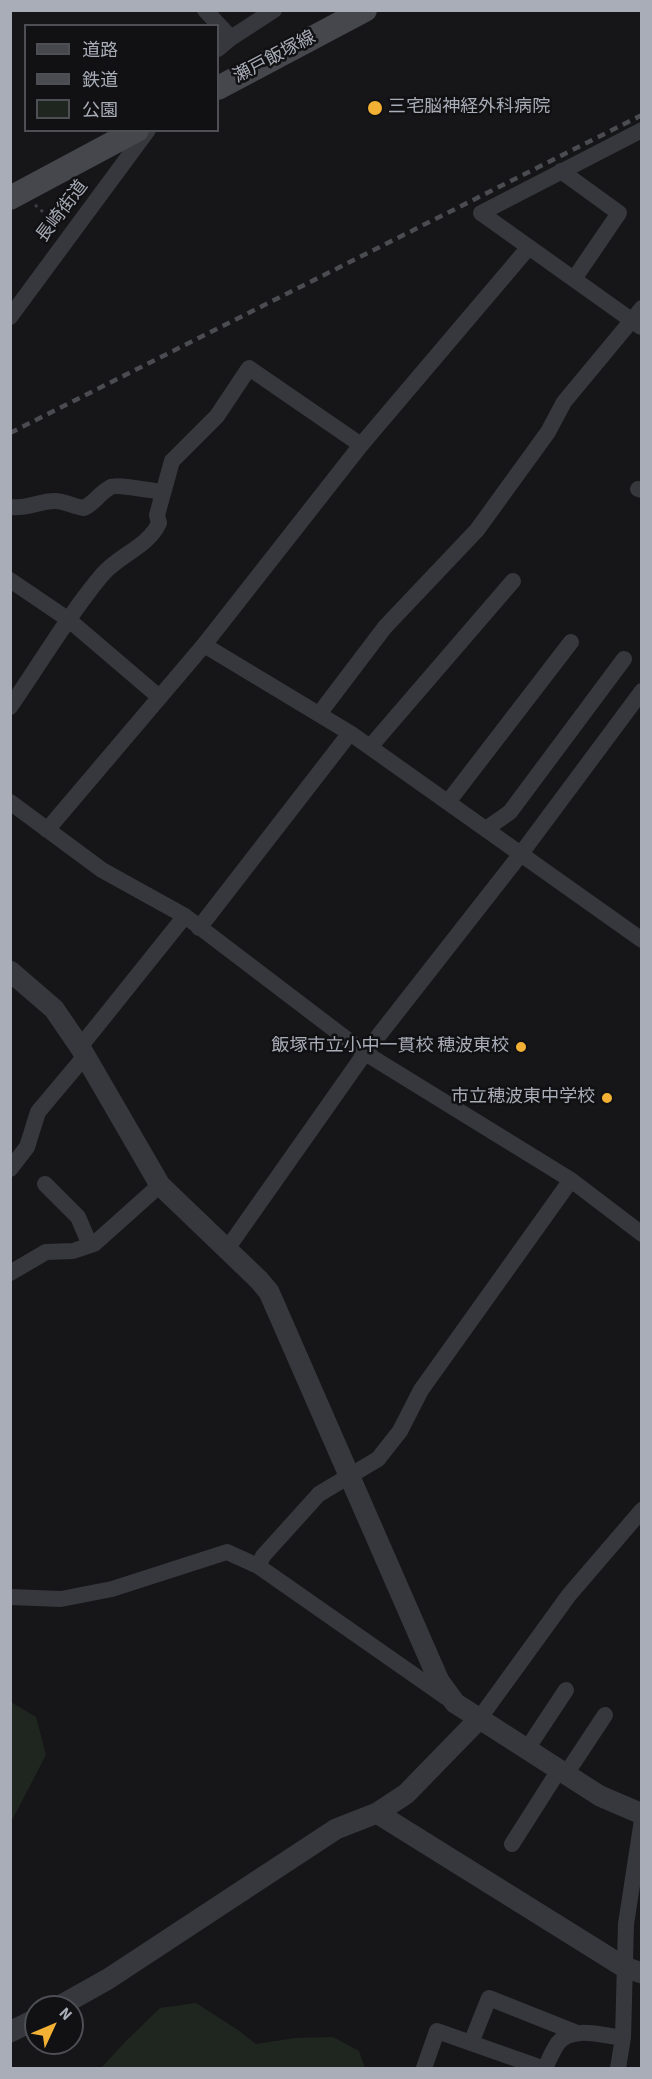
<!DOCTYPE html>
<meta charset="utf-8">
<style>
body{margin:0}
#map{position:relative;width:652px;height:2079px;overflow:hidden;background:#161618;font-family:"Source Sans 3","Noto Sans JP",sans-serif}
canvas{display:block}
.frame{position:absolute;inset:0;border:12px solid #a8adb8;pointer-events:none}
.legend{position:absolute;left:24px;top:24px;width:195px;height:108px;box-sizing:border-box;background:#111113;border:2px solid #4d4f55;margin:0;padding:8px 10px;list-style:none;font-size:18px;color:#a8adb8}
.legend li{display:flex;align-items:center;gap:12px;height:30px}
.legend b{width:30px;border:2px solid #4d4f55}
.north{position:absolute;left:24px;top:1995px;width:60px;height:60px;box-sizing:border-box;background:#111113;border:2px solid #4d4f55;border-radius:50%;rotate:46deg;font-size:16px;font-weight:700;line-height:24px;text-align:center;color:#a8adb8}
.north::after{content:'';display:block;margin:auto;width:21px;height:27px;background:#f2b134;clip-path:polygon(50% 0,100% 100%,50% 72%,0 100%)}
</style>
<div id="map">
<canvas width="652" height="2079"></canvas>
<div class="frame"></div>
<ul class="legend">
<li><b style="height:8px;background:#45474d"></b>道路</li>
<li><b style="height:8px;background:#4a4c52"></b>鉄道</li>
<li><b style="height:16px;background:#1e261f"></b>公園</li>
</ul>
<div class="north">N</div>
</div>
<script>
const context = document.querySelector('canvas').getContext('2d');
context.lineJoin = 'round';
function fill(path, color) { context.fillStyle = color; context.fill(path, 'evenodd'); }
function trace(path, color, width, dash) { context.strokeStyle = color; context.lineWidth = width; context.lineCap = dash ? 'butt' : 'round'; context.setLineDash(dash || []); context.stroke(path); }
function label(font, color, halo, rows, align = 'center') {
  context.font = font + ' "Source Sans 3","Noto Sans JP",sans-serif'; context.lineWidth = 5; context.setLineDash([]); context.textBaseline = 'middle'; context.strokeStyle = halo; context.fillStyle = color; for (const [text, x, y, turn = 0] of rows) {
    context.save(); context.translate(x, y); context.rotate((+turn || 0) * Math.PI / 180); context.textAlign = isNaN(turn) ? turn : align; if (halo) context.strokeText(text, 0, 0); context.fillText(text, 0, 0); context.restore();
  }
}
fill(new Path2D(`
 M11,1702L36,1717L46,1755L11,1822Z
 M196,2003L238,2030L256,2044L295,2038L333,2037L359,2051L365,2068H101L125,2042L160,2008Z`), '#1e261f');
trace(new Path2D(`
 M35,205L59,226`), '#3d3f44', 3, [3, 4.5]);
trace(new Path2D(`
 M205,10L231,38
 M218,49L231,38L274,10
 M561,171L619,213L574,279
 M10,317L148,130
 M641,327L481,213L642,130
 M638,489L642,490
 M10,507C27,509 39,501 55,501C65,501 74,507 84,508C95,503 100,492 111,487C117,484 153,491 163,492
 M10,580L69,620L158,696
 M204,645L350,733L642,940
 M10,707C40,664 69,614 102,575C119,555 148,547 159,523L157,515L172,461L217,416L249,368L361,445
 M319,714L385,627L477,530L548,432L564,402L642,308
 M370,747L513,581
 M10,802L102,870L185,916L365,1053L571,1180L642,1234
 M448,802L571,642
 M486,829L510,812L624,659
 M47,830L204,645L361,445L529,247
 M199,928L350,733
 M80,1047L185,916
 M10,1169L27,1147L38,1112L85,1056
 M45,1184L78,1217L90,1245
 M227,1249L365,1053L520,855L642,691
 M10,1273L46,1252L73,1251L94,1244L160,1185
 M258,1566L263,1556L319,1494L378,1459L400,1431L421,1390L571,1180
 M10,1597L61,1599L112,1589L227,1552L258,1566L447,1698
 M479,1719L569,1595L642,1510
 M527,1749L566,1690
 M566,1774L605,1715
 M512,1844L559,1770
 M471,2043L489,1998L577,2033
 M424,2068L437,2031L542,2068
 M545,2068C549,2060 553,2050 558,2043C572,2025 604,2036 623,2038
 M618,2068L623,2038L626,1924L642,1820`), '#37383d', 16);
trace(new Path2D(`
 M10,971L54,1009L80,1047L160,1185L259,1280L269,1292L439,1681L455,1703L600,1796L642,1814
 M377,1813L624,1967L642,1973
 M58,2007L108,1979L336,1829L377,1813L406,1794L479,1719
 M10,2032L36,2019`), '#37383d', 21);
trace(new Path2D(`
 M218,88L365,10
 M10,198L137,130`), '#45474d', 24);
trace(new Path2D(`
 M10,433L642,115`), '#4a4c52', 4.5, [8, 6]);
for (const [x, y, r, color] of [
 [375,108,8,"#f2b134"],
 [521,1047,6,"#f2b134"],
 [607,1098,6,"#f2b134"]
]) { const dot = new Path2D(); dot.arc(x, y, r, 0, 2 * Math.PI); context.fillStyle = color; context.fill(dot); trace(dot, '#111113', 2); }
label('18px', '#a8adb8', '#111113', [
 ["瀬戸飯塚線",275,58,-28],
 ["長崎街道",63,212,-53]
]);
label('18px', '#a8adb8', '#111113', [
 ["三宅脳神経外科病院",388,108,"left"],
 ["飯塚市立小中一貫校 穂波東校",509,1047],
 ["市立穂波東中学校",595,1098]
], 'right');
</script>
